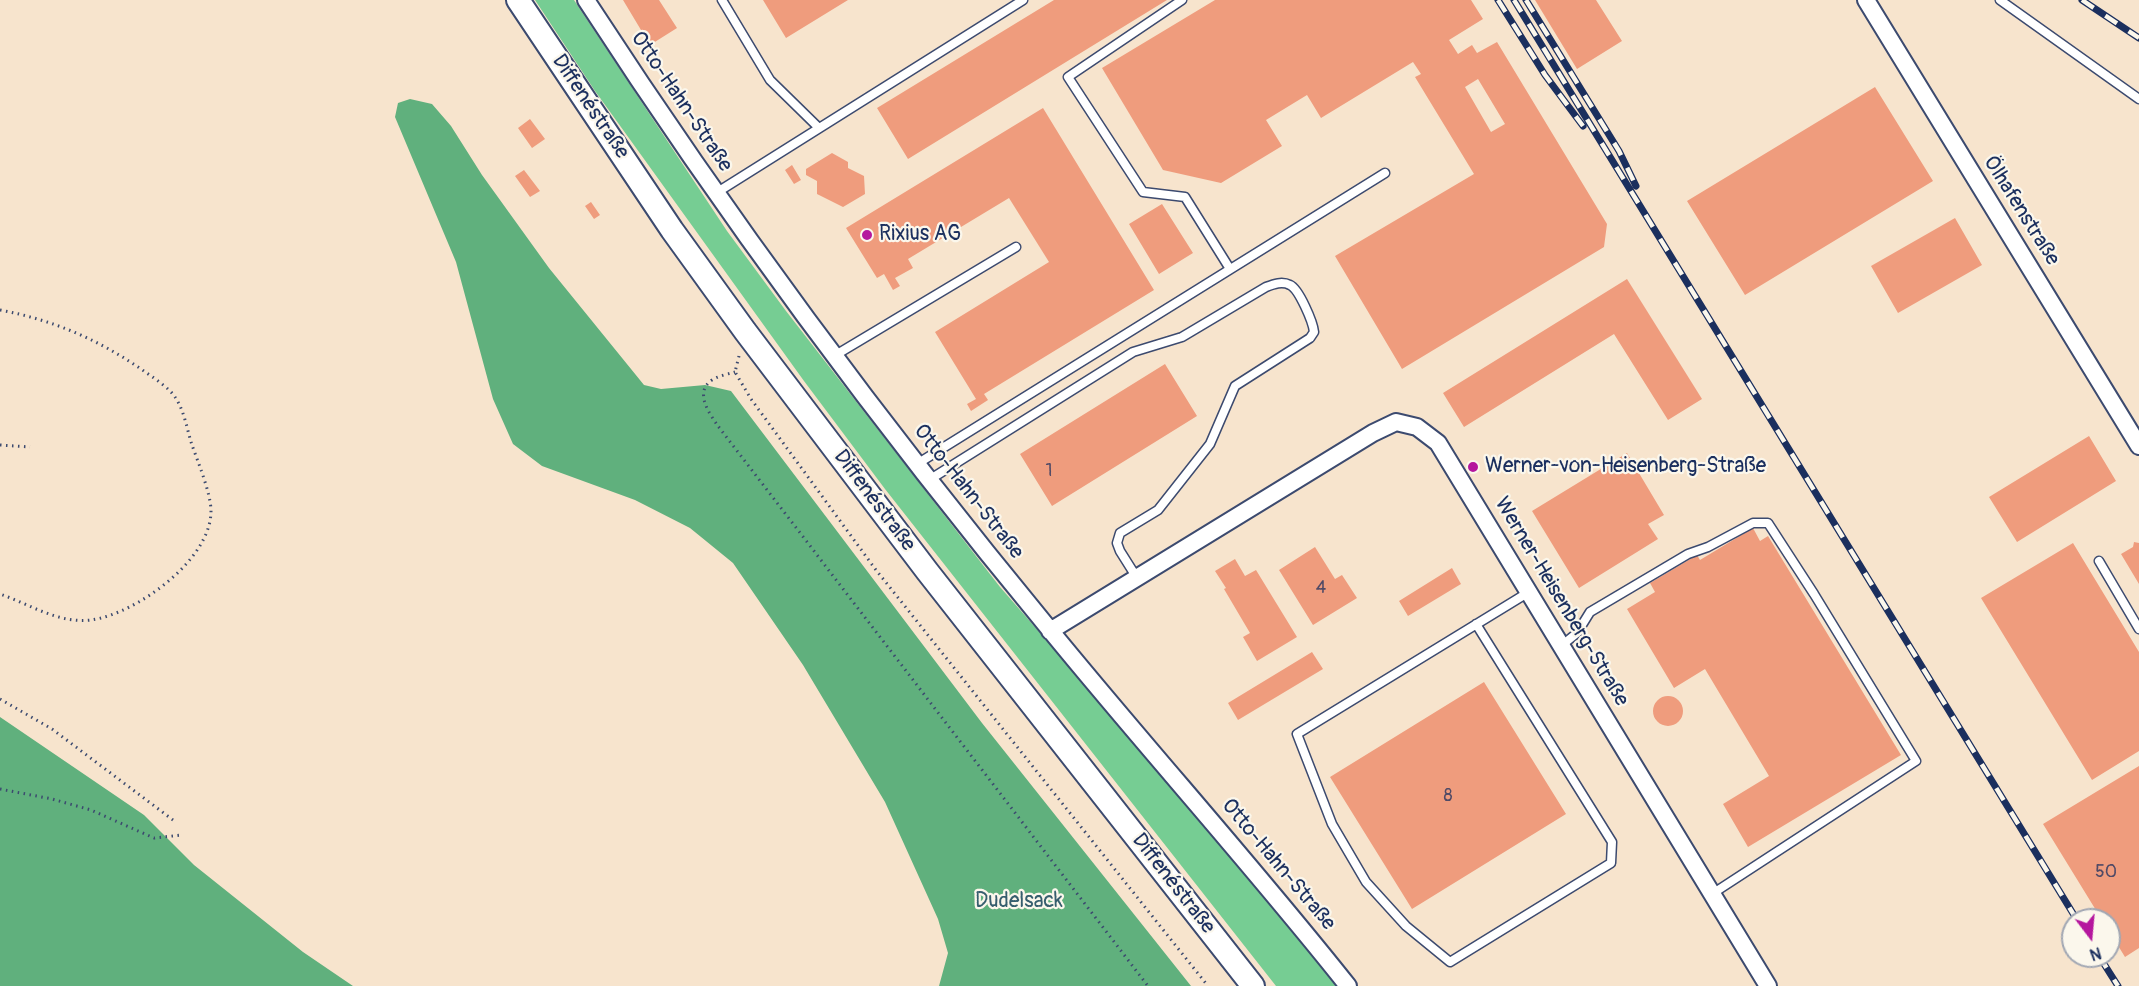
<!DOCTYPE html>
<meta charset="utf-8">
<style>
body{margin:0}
#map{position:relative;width:2139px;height:986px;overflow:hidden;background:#f7e4cd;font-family:Pangolin,sans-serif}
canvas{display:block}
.north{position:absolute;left:2061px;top:908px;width:60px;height:60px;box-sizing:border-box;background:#fbf7ec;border:2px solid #a1a7b3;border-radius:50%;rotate:164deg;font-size:16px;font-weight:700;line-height:24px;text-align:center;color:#1b2f5e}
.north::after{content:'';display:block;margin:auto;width:21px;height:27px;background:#b5179e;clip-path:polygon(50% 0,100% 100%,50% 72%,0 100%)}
</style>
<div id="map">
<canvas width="2139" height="986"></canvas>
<div class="north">N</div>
</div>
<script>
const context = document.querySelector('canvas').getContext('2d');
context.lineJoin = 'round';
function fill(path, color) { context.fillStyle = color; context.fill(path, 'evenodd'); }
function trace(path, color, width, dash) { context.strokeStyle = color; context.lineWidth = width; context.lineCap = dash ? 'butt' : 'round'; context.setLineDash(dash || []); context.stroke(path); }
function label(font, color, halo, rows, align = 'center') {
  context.font = font + ' Pangolin,sans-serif'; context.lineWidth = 4.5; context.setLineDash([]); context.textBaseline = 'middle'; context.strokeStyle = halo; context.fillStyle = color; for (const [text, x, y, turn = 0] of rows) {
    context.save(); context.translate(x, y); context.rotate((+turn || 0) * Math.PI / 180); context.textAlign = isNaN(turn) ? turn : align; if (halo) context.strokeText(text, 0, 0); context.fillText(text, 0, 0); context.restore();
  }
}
fill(new Path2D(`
 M535,0H574L727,231L786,311L1000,587L1098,699L1277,911L1336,986H1276L885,489L804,381L595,91Z`), '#76cd93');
fill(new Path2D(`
 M410,99L432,104L451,126L482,175L549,268L644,385L661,389L705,385L731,391L982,723L1191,986H939L948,953L938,919L885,802L803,665L733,563L690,528L635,500L542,466L513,444L493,399L456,262L395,117L398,103Z
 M0,717L144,815L194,865L303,952L353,986H0Z`), '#60b07d');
fill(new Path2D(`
 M623,0H659L677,28L650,45Z
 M763,0H848L786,38Z
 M1054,0H1167L908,159L877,108Z
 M1215,0H1471L1483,19L1449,40L1458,54L1472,45L1477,53L1497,42L1607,224L1604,247L1402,369L1335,256L1474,174L1415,77L1421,74L1413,62L1321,118L1307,95L1266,120L1282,146L1221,183L1163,170L1102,68ZM1478,79L1505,124L1491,132L1465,87Z
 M1535,0H1596L1622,41L1577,69Z
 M1875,87L1933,181L1745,295L1687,201Z
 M1043,108L1154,290L984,394L988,400L971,411L967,404L976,399L935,332L1049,262L1009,198L908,259L913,268L895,278L900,286L893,290L884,274L877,278L846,228Z
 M530,119L545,139L532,148L518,128Z
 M832,153L848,162V168L864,176L865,194L843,207L817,194V181L806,175V169Z
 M792,165L801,180L794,184L785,170Z
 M524,170L540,191L530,197L515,176Z
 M591,202L600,215L594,219L585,206Z
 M1162,204L1193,253L1159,274L1129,224Z
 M1955,218L1982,265L1898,313L1871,266Z
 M1627,279L1702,399L1668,420L1614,334L1464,427L1443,393Z
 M1165,364L1197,416L1052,506L1020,454Z
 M2089,436L2116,481L2017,542L1989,497Z
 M1627,453L1664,515L1648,524L1658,539L1579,588L1532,511Z
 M1753,528L1760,541L1768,536L1901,755L1748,847L1723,804L1769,776L1705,669L1674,688L1627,609L1655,592L1650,583L1697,555L1700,560Z
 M2134,542L2139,543V584L2121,554L2133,547Z
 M2073,543L2139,652V751L2092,780L1981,598Z
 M1315,547L1335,579L1342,575L1357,598L1313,625L1279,570Z
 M1235,559L1245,576L1256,570L1297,637L1257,661L1243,637L1250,633L1224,589L1226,588L1215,571Z
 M1452,568L1461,584L1408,616L1399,601Z
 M1312,652L1323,669L1238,720L1228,703Z
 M1484,682L1566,814L1412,909L1330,777Z
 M1653 711a15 15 0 1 1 30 0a15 15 0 1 1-30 0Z
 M2139,766V948L2125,957L2109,931V920H2102L2043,824Z`), '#ef9c7d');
const service = new Path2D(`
 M722,0L770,80L819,128
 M1182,0L1068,77L1143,192L1185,197L1230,269
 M2000,0L2139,99
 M716,193L1023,0
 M834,356L1016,247
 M917,464L1385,173
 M929,480L1133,352L1182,337L1266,287C1274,284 1282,281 1290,285C1299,289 1313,322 1314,332L1310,338L1235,386L1210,444L1158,510L1120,533L1117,543L1120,551L1137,578
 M2099,561L2139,629
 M1476,624L1612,842L1611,863L1450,962L1406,926L1366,882L1332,824L1297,734L1529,592
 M1561,646L1577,633L1590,612L1688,554L1708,547L1753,523H1768L1814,594L1916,761L1712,894`);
const minor = new Path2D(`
 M586,0C728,219 884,429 1050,630C1148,750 1252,865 1348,986
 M1866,0L2139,446
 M1050,631L1373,433L1396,422L1417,427L1438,443L1768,986`);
const secondary = new Path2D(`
 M518,0L672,230L745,331L927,571L1253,986`);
trace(service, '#3c4a6f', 11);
trace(minor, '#3c4a6f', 20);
trace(secondary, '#3c4a6f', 26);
trace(new Path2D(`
 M0,310C53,320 97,339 141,369C151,376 162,383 170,391C184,405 186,427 192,445C198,462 211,494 211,511C211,560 136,614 91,620C59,624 29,604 0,594
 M739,356L735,372L751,399L876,570L1208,986
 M735,372C728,374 718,376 712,380C694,392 709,413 718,426L1148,986
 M0,445L30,447
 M0,699L52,729L173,820
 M0,789L52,799L91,810L154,838L182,835`), '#3c4a6f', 3, [1.5, 4.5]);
trace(service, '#fff', 8);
trace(minor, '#fff', 16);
trace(secondary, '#fff', 22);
const rail = new Path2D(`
 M1498,0L1545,75L1583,126
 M1514,0L2077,920
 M1526,0L1619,151L1636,186
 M2082,0L2139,38
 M2099,956L2118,986`);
trace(rail, '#1b2f5e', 7);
trace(rail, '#fbf7ec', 4.5, [14]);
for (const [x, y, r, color] of [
 [867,235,6,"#b5179e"],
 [1473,467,6,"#b5179e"]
]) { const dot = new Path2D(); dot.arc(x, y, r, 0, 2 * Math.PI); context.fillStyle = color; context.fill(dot); trace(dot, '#fbf7ec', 2); }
label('18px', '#504a66', null, [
 ["1",1049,471],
 ["4",1321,588],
 ["8",1448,796],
 ["50",2106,872]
]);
label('21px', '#1b2f5e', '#fbf7ec', [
 ["Otto-Hahn-Straße",681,102,56],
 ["Diffenéstraße",590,107,56],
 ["Ölhafenstraße",2021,211,58],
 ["Otto-Hahn-Straße",968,492,52],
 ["Diffenéstraße",874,501,53],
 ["Werner-Heisenberg-Straße",1561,602,59],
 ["Otto-Hahn-Straße",1278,865,50],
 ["Diffenéstraße",1173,884,52]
]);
label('21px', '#1b2f5e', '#fbf7ec', [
 ["Rixius AG",879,235],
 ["Werner-von-Heisenberg-Straße",1485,467]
], 'left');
label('21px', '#365e6e', '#fbf7ec', [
 ["Dudelsack",1019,902]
]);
</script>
